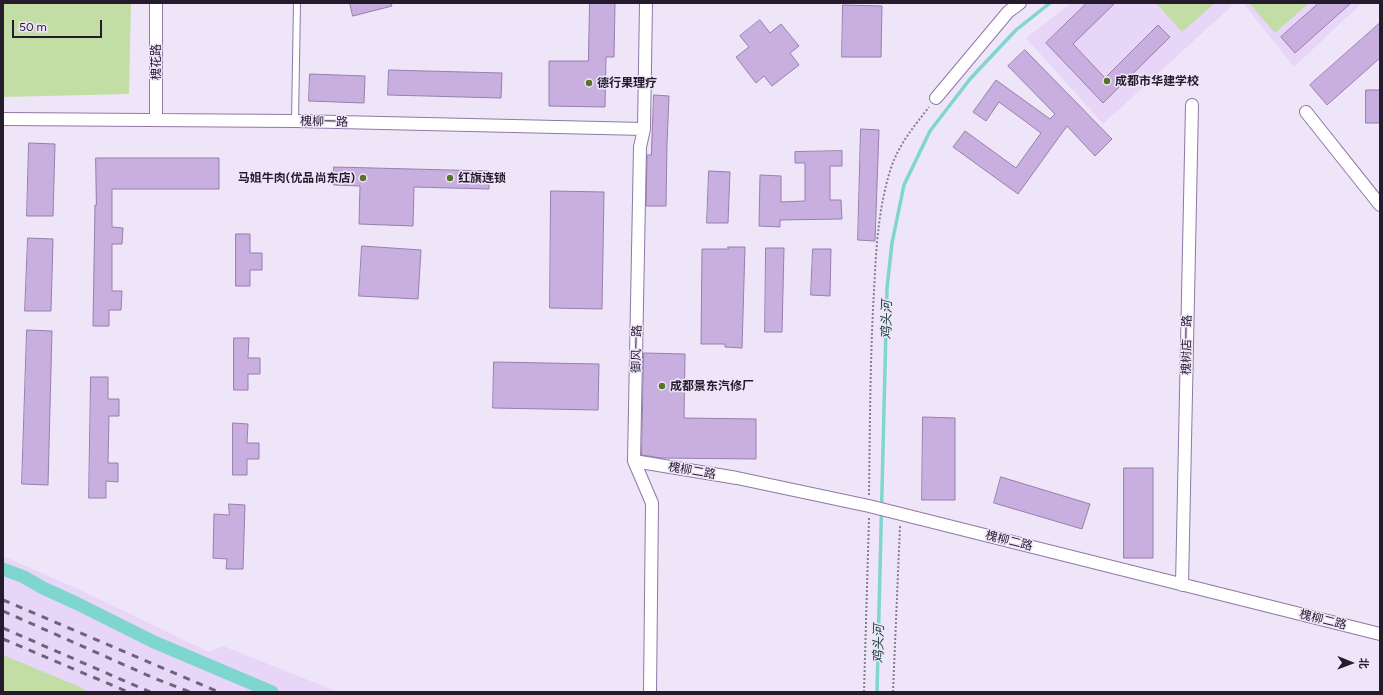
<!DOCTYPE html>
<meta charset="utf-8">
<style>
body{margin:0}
#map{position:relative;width:1383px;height:695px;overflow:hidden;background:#efe5f9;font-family:Figtree,"Noto Sans SC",sans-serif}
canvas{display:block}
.frame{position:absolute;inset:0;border:4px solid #251b2d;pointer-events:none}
.north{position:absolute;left:1331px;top:643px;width:40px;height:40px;-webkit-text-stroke:3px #efe5f9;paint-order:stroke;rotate:91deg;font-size:11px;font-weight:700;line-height:16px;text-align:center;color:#251b2d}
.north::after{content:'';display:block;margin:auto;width:14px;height:18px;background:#251b2d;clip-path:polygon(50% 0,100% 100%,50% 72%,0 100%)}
.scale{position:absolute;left:12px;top:20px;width:90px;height:18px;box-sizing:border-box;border:2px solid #251b2d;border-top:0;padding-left:5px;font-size:12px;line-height:14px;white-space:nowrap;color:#251b2d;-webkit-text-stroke:3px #efe5f9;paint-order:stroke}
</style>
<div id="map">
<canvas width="1383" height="695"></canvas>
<div class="frame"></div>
<div class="north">北</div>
<div class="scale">50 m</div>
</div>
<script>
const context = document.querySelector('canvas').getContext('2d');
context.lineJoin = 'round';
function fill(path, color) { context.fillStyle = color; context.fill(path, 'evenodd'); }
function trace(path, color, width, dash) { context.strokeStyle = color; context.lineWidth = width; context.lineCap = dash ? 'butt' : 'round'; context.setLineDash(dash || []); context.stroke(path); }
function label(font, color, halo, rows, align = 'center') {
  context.font = font + ' Figtree,"Noto Sans SC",sans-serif'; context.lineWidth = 3; context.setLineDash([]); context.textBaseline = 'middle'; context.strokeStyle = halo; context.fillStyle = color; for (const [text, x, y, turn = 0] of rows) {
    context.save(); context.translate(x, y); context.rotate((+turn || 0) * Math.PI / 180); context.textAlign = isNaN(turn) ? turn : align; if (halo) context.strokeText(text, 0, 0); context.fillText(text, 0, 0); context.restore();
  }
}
fill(new Path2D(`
 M1071,3H1235L1103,124L1026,38Z
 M1243,3H1362L1294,67Z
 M3,556L78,589L209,652L223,646L338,692H3Z`), '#e7d6f8');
fill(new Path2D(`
 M3,3H131L129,94L3,97Z
 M1156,3H1215L1182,32Z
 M1249,3H1309L1275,33Z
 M3,655L80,687L87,692H3Z`), '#c3dea4');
trace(new Path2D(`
 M877,692L887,288L892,243L904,185L930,131L970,79L1016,30L1050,3`), '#7ed6ce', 3.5);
trace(new Path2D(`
 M3,569L24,577L43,588L76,603L154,642L272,692`), '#7ed6ce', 13);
const building = new Path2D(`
 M350,3H391L392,6L353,16Z
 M590,3H615L614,57H606L605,107L549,106V61H588Z
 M1087,3H1115L1073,44L1105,78L1158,25L1170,37L1103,103L1046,43Z
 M1319,3H1351L1295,53L1281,37Z
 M843,5L882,6L881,57H842Z
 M760,20L770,33L781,24L799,46L790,53L799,65L772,86L764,76L756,83L736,57L749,47L740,36Z
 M1380,23V58L1327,105L1310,85Z
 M1025,50L1112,139L1095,156L1067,126L1018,194L953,147L965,131L1016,168L1041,133L999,102L986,121L973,112L996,80L1050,119L1055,114L1008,66Z
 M389,70L502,73L501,98L388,95Z
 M310,74L365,76L364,103L309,101Z
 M1366,90H1380V123H1366Z
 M654,95L669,96L667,144L666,206H646L647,155H651Z
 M861,129L879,130L875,241L858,240Z
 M29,143L55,144L53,216H27Z
 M842,151V166H830V200H841L842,219L780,220V227L759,226L760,175L781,176V202L805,201V163H795V152Z
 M96,158H219V189H112V227L123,228L122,244H112V291H122L121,310H109V326H93L95,205H96Z
 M334,167L489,171V189L414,187L413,226L359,224L360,186L334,185Z
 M709,171L730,172L728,223H707Z
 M551,191L604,192L602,309L550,308Z
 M236,234H250V253H262V270H250V286H236Z
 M28,238L53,239L51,311H25Z
 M362,246L421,250L418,299L359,296Z
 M728,247H745L742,348L725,347V344H701L702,249H728Z
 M766,248H784L782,332H765Z
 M813,249H831L830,296L811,295Z
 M27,330L52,331L48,485L22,484Z
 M234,338H249L248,358H260V374H248V390H234Z
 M644,353L685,354L684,418L756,419V459L661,458L642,455Z
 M494,362L599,364L598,410L493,408Z
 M91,377H108V399H119V416H109L108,463H118V482L106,481V498H89Z
 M923,417L955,418V500H922Z
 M233,423L248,424L247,443H259V459H247V475H233Z
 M1124,468H1153V558H1124Z
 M1001,477L1090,504L1082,529L994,503Z
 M229,504L245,505L243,569H226L227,559L213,558L214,514L229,515Z`);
fill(building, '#c8afdf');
trace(building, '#977fac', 1);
const lane = new Path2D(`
 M295,121L297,3`);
const street = new Path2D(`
 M156,3V120
 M646,3L644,129L640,147L634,461L652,503L650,692
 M936,98L1008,12L1020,3
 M1306,112L1380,205
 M3,119L295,121L644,129
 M634,461L737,478L869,506L1380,634
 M1182,585L1192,105`);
trace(lane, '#8f78a5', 8);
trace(street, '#8f78a5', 14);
trace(new Path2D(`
 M869,495C870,427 870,359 874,291C876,251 878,210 890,171C898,145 913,128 929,107
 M864,692L869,518
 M893,692L900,526`), '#877d90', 2, [2, 2]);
trace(lane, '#fff', 6);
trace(street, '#fff', 12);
trace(new Path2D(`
 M3,600L219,692
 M3,611L156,679L190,692
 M3,628L150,692
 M3,639L128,692`), '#6e6477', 3, [7, 7]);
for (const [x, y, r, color] of [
 [1107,81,4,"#57742a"],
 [589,83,4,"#57742a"],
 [363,178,4,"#57742a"],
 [450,178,4,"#57742a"],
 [662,386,4,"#57742a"]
]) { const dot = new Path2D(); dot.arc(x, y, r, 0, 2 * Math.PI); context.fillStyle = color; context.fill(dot); trace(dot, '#efe5f9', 1.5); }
label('12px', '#251b2d', '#efe5f9', [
 ["槐花路",156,62,-90],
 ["槐柳一路",324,122,1],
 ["槐树店一路",1187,345,-89],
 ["御风一路",637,349,-89],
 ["槐柳二路",692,471,10],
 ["槐柳二路",1009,541,14],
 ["槐柳二路",1323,620,14]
]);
label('bold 12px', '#251b2d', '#efe5f9', [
 ["成都市华建学校",1115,81],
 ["德行果理疗",597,83],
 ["马姐牛肉(优品尚东店)",355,178,"right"],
 ["红旗连锁",458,178],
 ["成都景东汽修厂",670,386]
], 'left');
label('italic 13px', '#113b38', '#efe5f9', [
 ["鸡头河",887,320,-89],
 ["鸡头河",879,644,-89]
]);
</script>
